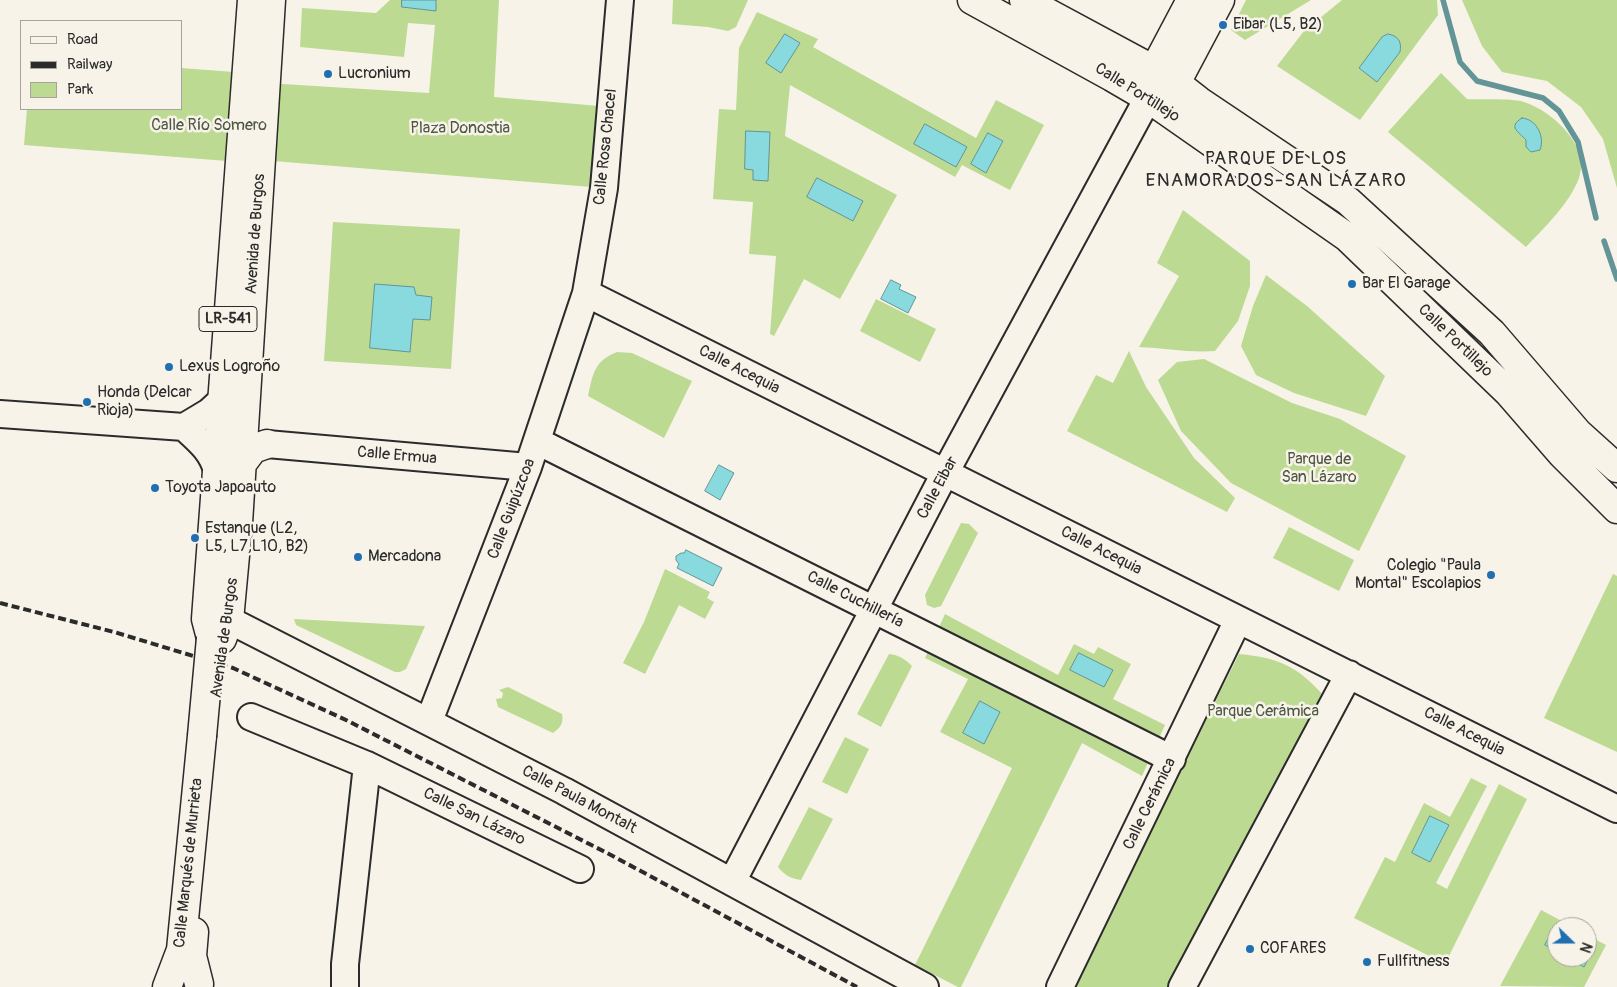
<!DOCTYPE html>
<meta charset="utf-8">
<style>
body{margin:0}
#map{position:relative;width:1617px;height:987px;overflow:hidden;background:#f7f3e8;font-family:Pangolin,sans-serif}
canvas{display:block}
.legend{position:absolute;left:20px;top:20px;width:162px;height:90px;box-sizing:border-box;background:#f7f3e8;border:1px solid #a5a39c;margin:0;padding:6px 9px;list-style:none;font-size:15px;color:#2b2b2b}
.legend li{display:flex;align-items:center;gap:10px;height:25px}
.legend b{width:25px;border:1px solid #a5a39c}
.north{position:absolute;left:1547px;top:917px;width:50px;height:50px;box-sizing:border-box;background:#f7f3e8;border:1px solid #a5a39c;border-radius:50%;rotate:112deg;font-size:14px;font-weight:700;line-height:20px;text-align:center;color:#2b2b2b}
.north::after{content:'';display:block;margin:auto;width:18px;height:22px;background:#1f6fb2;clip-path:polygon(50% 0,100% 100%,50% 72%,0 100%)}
</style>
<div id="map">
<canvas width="1617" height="987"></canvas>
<ul class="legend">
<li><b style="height:6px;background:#f7f3e8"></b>Road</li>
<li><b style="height:6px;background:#2b2b2b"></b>Railway</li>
<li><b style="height:14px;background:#bcda92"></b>Park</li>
</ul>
<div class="north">N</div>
</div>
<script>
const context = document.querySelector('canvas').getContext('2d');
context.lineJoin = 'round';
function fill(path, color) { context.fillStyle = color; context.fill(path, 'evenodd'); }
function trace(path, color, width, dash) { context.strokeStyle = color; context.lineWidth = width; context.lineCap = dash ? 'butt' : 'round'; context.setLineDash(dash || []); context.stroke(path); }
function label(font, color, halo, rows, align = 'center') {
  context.font = font + ' Pangolin,sans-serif'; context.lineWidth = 5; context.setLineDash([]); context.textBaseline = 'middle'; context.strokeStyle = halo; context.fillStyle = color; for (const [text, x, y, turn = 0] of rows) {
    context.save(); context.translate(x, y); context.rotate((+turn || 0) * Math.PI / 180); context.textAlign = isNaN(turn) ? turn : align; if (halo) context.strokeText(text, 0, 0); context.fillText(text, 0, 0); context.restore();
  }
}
fill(new Path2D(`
 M390,0H499L494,97L611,107L604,188L261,160L266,83L429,93L435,25L408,23L404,57L300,47L302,8L376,13Z
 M673,0H748L736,27L728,31L708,27L672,24Z
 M1246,0H1311L1245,40L1231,30Z
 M1342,0H1437L1438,15L1360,120L1277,66L1304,31Z
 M1462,0H1617V188L1603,139L1581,107L1547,81L1502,72L1482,46Z
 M757,12L818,39L813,47L976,138L996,100L1044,125L1010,190L962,165L955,177L790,85L785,136L897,195L840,299L804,279L774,336L770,334L776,256L749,254L753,202L713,199L719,109L736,110L739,48Z
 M181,68L247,73L240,162L24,145L27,109H181Z
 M1441,73L1467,99C1481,100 1513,98 1524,102C1552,111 1591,146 1579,178C1570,203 1544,228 1526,247L1388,132Z
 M1183,210L1250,261V286L1238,321L1215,351C1190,353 1164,348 1139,347L1179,276L1157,263Z
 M333,222L460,229L451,369L324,361Z
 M1266,275L1307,306L1385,376L1366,416L1294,393L1256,375L1241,346L1253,306Z
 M876,299L936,329L920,362L860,331Z
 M1129,351L1146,387L1194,458L1235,498L1227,512L1067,431L1096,375L1113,383Z
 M617,352L632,353L692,381L664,438L588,396C593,374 594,361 617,352Z
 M1204,359L1292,403L1340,419L1406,456L1359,551L1231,483L1181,431L1158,380L1177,362Z
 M961,523L969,524L978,533L941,606L934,608L927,605L925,595Z
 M1289,527L1354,560L1339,591L1273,558Z
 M665,569L710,592L707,598L714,602L705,619L679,605L645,674L623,663L644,622Z
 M1613,574L1617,576V752L1544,718Z
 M945,614L1058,675L1074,644L1094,654L1098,647L1131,664L1113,699L1165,725L1142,776L1082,743L961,987H958L915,965L1012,768L940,732L968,679L925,658Z
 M294,619L425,626L406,669L400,672H395L296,625Z
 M889,654C899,655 905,659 912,666L881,727L857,714Z
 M1239,654C1280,658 1297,666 1325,697L1173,987H1073Z
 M508,687L562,714C564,723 560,728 553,733L498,707L496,699L502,698L503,693L499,690Z
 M845,737L869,749L847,794L822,782Z
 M1471,778L1487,786L1436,883L1447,889L1499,784L1527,799L1445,964L1354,918L1385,857L1395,862L1424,803L1450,817Z
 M809,807L833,819L801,880C791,878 785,876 778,867Z
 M1541,910L1573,927H1557V957H1587V935L1606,945L1584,987L1500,986Z`), '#bcda92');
const water = new Path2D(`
 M402,0H436V11L402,7Z
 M785,34L800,43L781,73L766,63Z
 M1388,34C1398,36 1402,41 1400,52L1377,82L1359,68L1382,37Z
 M1522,118C1537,119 1545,137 1540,150L1531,152L1526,147V140C1519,132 1507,127 1522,118Z
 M925,124L967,147L956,167L914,144Z
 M746,131L770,132L768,181L753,180V170L745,169Z
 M988,133L1003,141L986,173L971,164Z
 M817,178L863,201L853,221L807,197Z
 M891,280L901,285L899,289L916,297L908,313L881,299Z
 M375,284L414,287L416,295L432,297L430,320L413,319L410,352L370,348Z
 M719,465L734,473L720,500L705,491Z
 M686,550L722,568L713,586L677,568L679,564L676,560V556L681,553H684Z
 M1079,653L1113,670L1104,687L1070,670Z
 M980,701L1000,712L984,744L963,733Z
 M1430,816L1449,825L1430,862L1412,853Z
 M1556,925L1560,927H1557V952L1545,945Z
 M1587,942L1595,946L1584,967L1566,957H1587Z`);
fill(water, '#88dadf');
trace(water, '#639497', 1);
trace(new Path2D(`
 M1443,0L1460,62L1477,81L1543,98L1559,111L1578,142L1596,218
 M1604,241L1617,279`), '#639497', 5.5);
const minor = new Path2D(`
 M586,293L1617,809
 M0,414L184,427L209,412L222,400
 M184,427C199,441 211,450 217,470
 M537,441L1172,759
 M267,444L528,467
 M229,620L564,791L925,987
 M251,717L367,765L580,869
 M429,721L528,467L586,293L604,188L620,0
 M732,882L945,473L1148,98
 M345,987V964L367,765
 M1060,987L1238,620
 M1182,987L1349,674`);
const major = new Path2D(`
 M972,0L1112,77L1148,98L1347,237L1509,393L1562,454L1617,509
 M1024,0L1154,70L1176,83L1199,101L1348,201L1492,333L1578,433L1617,468
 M1150,87L1154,70L1191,0
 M1161,91L1176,83L1220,0
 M241,465L253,449L267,444
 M211,638L206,619L252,0
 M222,639L229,620L238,523L271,0
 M194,932L192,956L199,984
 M167,987L181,950L202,736`);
trace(minor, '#2b2b2b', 30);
trace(major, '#2b2b2b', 31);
trace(minor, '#f7f3e8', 26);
trace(major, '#f7f3e8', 28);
trace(new Path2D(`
 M0,603L114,632L233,668L346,720L609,854L857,987`), '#2b2b2b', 4, [8, 4]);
const majorBridge = new Path2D(`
 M202,736L211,638`);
trace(majorBridge, '#2b2b2b', 31, []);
trace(majorBridge, '#f7f3e8', 28);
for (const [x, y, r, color] of [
 [1223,25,5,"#1f6fb2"],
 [328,74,5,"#1f6fb2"],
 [1352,284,5,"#1f6fb2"],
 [169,367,5,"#1f6fb2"],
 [87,402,5,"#1f6fb2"],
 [155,488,5,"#1f6fb2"],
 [195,538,5,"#1f6fb2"],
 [358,557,5,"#1f6fb2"],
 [1491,575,5,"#1f6fb2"],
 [1250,949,5,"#1f6fb2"],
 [1367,962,5,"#1f6fb2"]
]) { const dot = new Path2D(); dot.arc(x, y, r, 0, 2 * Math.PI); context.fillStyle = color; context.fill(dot); trace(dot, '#f7f3e8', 2); }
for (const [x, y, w] of [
 [228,319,58]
]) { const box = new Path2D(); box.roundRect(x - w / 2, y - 12.5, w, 25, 4); context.fillStyle = '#f7f3e8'; context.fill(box); trace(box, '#2b2b2b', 1); }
label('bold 15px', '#2b2b2b', null, [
 ["LR-541",228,319]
]);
label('16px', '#2b2b2b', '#f7f3e8', [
 ["Eibar (L5, B2)",1233,25],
 ["Lucronium",338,74],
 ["Bar El Garage",1362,284],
 ["Lexus Logroño",179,367],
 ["Honda (Delcar",97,393],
 ["Rioja)",97,411],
 ["Toyota Japoauto",165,488],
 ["Estanque (L2,",205,529],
 ["L5, L7,L10, B2)",205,547],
 ["Mercadona",368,557],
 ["Colegio \"Paula",1481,566,"right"],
 ["Montal\" Escolapios",1481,584,"right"],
 ["COFARES",1260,949],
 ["Fullfitness",1377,962]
], 'left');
label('16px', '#2b2b2b', '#f7f3e8', [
 ["Calle Portillejo",1137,93,32],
 ["Calle Rosa Chacel",606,147,-84],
 ["Avenida de Burgos",256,234,-86],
 ["Calle Portillejo",1455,341,44],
 ["Calle Acequia",739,370,27],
 ["Calle Ermua",397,456,5],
 ["Calle Eibar",938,488,-62],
 ["Calle Guipúzcoa",512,509,-69],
 ["Calle Acequia",1101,551,27],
 ["Calle Cuchillería",855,600,27],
 ["Avenida de Burgos",225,638,-82],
 ["Calle Acequia",1464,732,27],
 ["Calle Paula Montalt",579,800,28],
 ["Calle Cerámica",1150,804,-64],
 ["Calle San Lázaro",474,817,26],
 ["Calle Marqués de Murrieta",189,863,-84]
]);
label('16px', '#4f5745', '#f7f3e8', [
 ["Calle Río Somero",209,126],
 ["Plaza Donostia",460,129],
 ["Parque de",1319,460],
 ["San Lázaro",1319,478],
 ["Parque Cerámica",1263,712]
]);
context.letterSpacing = '1px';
label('19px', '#2b2b2b', '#f7f3e8', [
 ["PARQUE DE LOS",1276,159],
 ["ENAMORADOS-SAN LÁZARO",1276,181]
]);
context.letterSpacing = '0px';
</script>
